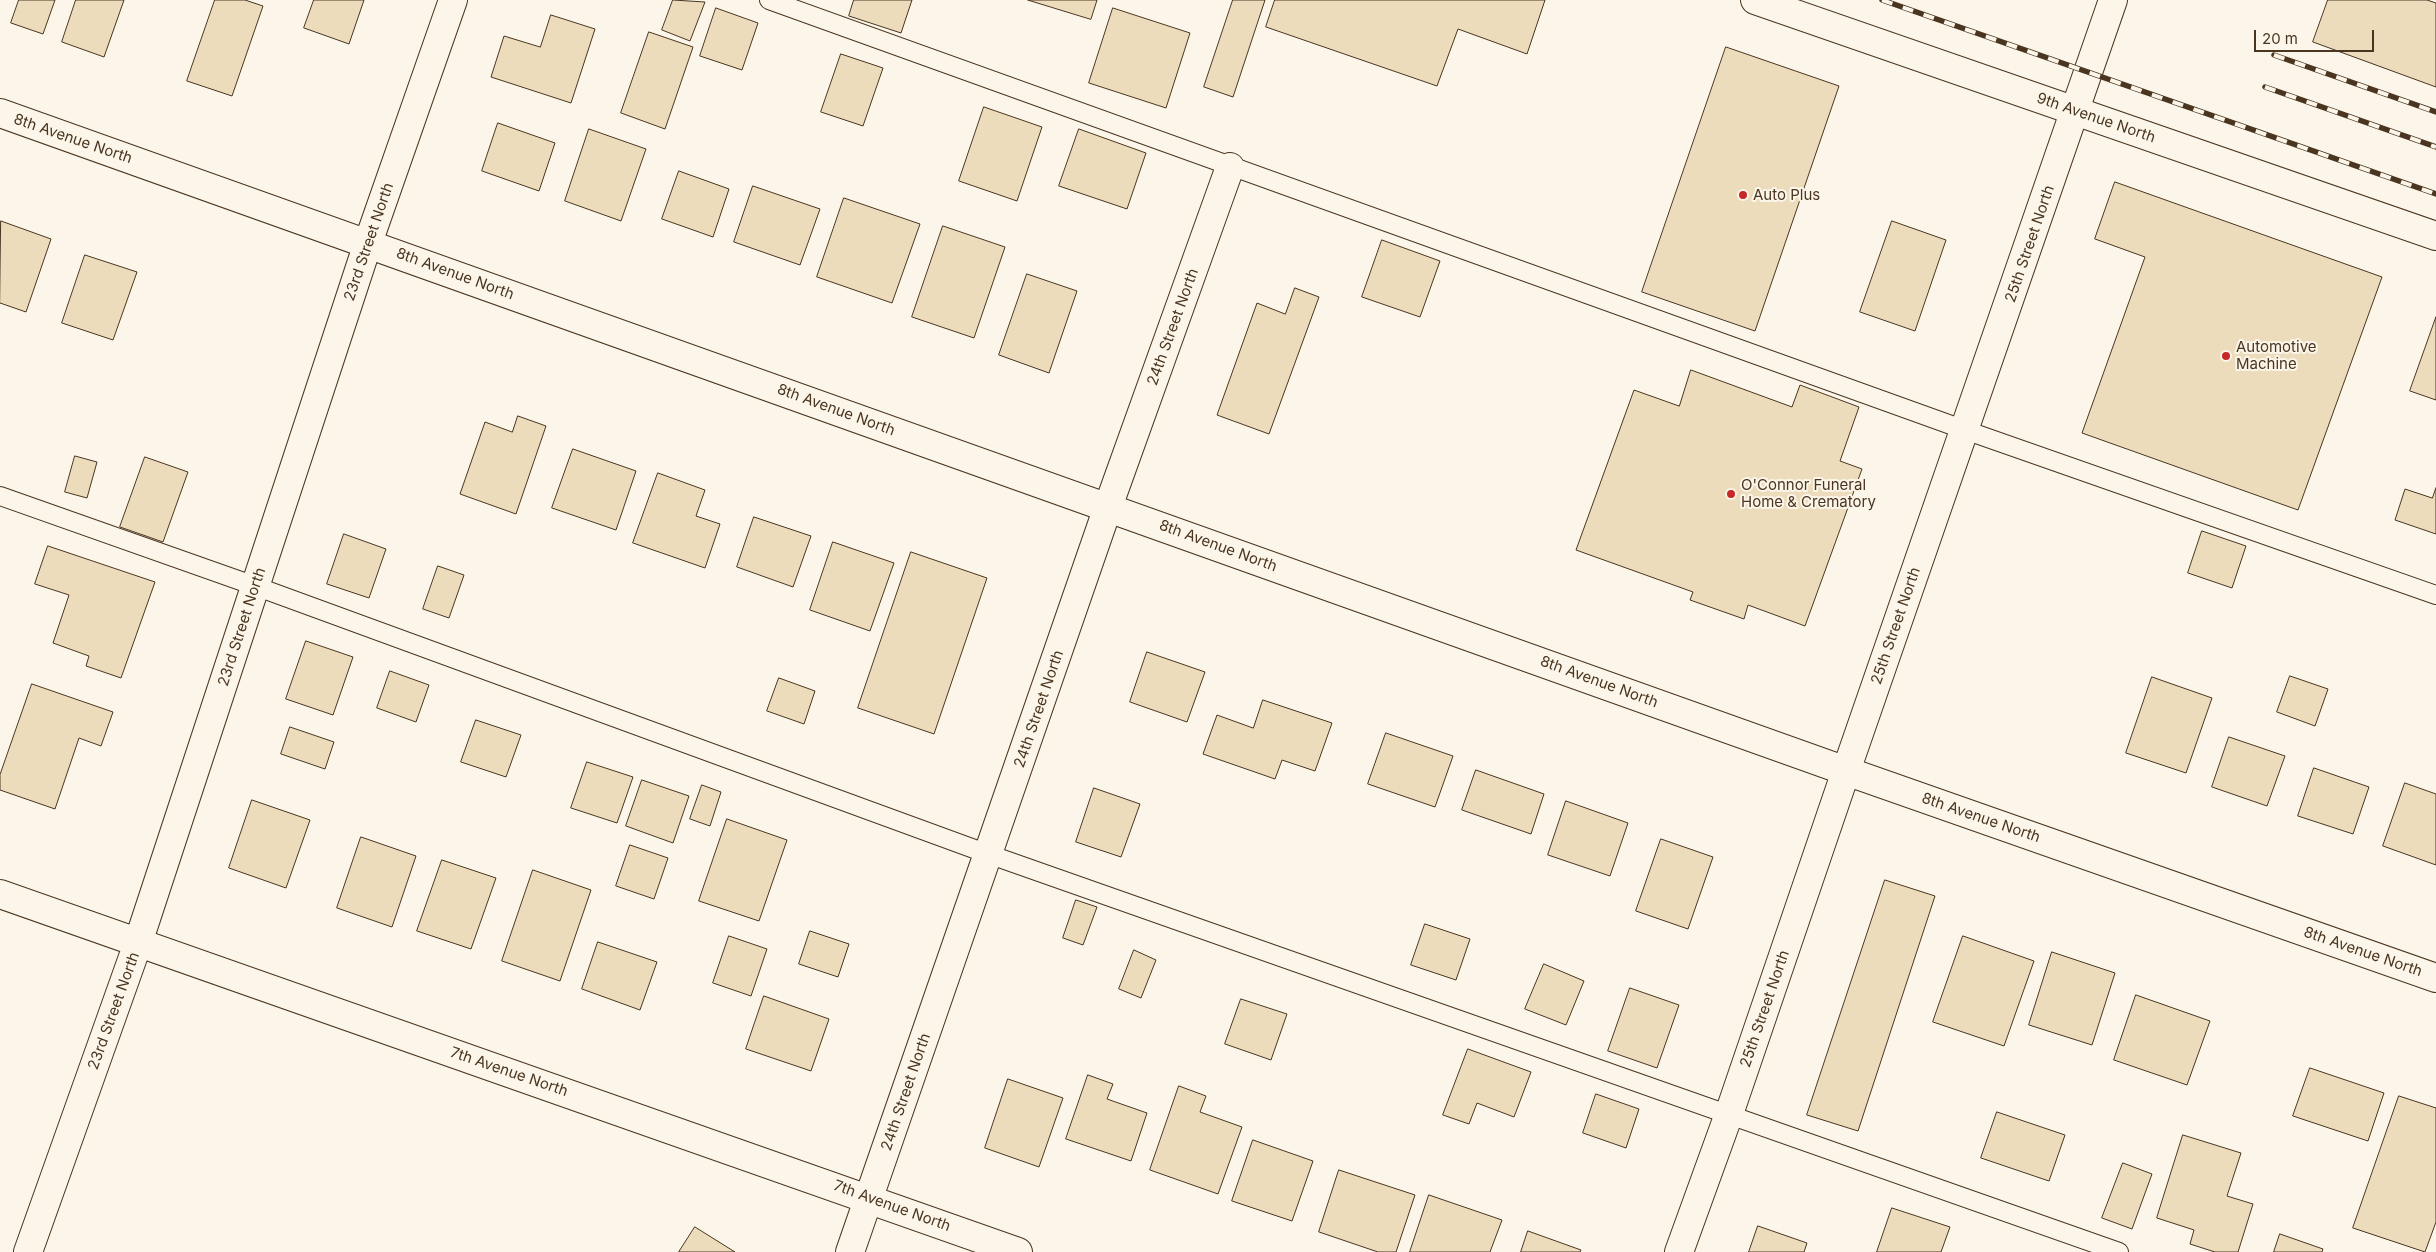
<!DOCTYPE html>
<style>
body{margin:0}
#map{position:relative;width:2436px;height:1252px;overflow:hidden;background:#fbf6e9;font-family:Inter,sans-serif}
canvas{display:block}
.scale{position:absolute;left:2254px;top:30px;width:120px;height:22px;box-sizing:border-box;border:2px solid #4a3520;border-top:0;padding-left:6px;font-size:15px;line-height:18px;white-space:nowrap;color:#4a3520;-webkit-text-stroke:4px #fbf6e9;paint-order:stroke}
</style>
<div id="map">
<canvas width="2436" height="1252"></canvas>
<div class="scale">20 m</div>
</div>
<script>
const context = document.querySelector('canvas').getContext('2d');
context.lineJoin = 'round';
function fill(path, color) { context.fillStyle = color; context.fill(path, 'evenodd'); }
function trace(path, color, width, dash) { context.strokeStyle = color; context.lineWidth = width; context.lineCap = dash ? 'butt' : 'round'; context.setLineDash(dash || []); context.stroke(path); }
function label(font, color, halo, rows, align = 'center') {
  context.font = font + ' Inter,sans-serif'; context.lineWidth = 4; context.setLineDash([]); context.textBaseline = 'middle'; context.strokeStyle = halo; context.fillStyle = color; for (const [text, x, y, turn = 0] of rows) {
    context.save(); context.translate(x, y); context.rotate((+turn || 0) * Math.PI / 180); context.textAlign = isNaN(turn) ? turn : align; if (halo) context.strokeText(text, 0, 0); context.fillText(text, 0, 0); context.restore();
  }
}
const building = new Path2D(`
 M19,0H55L43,34L11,23Z
 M76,0H124L104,57L62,42Z
 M215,0H245L263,6L232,96L187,81Z
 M314,0H364L349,44L304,28Z
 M673,0L705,2L690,41L662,30Z
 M854,0H912L901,33L849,16Z
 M1028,0H1097L1091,19Z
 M1233,0H1265L1233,97L1204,87Z
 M1275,0H1545L1527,54L1458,29L1437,86L1266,27Z
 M2328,0H2427L2436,3V87L2313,42Z
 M716,8L758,23L742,70L700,56Z
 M1113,8L1190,33L1166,108L1089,83Z
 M551,15L595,29L571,103L491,77L504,36L540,47Z
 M649,32L693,47L665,129L621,113Z
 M1726,47L1839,86L1755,331L1642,292Z
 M841,54L883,68L863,126L821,112Z
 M984,107L1042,127L1017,201L959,181Z
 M498,123L555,143L539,191L482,171Z
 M589,129L646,149L621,221L565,201Z
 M1079,129L1146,153L1127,209L1059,186Z
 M679,171L729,189L713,237L662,219Z
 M2115,182L2382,277L2298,510L2082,433L2145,257L2095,239Z
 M753,186L820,209L800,265L734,242Z
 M844,198L920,224L892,303L817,277Z
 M1,221L51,239L26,312L0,303Z
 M1892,221L1946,240L1915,331L1860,312Z
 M943,226L1005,247L974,338L912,317Z
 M1382,240L1440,261L1420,317L1362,297Z
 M85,255L137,272L113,340L62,323Z
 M1027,274L1077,291L1049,373L999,355Z
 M1295,288L1319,297L1269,434L1217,415L1257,303L1285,314Z
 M2436,317V400L2410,391Z
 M1691,370L1792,407L1800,385L1859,407L1840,461L1862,469L1805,626L1748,605L1744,619L1690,600L1693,592L1576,550L1634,390L1679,406Z
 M518,416L546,426L516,514L460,494L485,422L512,432Z
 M573,449L636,471L616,530L552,508Z
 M75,456L97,462L87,498L65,492Z
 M145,457L188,472L163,542L120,527Z
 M658,473L705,490L696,516L720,524L705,568L633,543Z
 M2436,488V534L2395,520L2405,489L2432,498Z
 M754,517L811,536L793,587L737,567Z
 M2202,531L2246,546L2232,588L2188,573Z
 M344,534L386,549L369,598L327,584Z
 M833,542L894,563L870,631L810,610Z
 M48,546L155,582L121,678L86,666L89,656L53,643L69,595L35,584Z
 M911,552L987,578L934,734L858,708Z
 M438,566L464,575L449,618L423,609Z
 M306,641L353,657L333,715L286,699Z
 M1147,652L1205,672L1187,722L1130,702Z
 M390,671L429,685L416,722L377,708Z
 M2290,676L2328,689L2315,726L2277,712Z
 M2152,677L2212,698L2186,773L2126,753Z
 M779,678L815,691L804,724L767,711Z
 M32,684L113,712L101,746L79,738L55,809L0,790V775Z
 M1263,700L1332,723L1315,771L1282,760L1275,779L1203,754L1217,715L1253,728Z
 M476,720L521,735L506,777L461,762Z
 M290,727L334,742L325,769L281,754Z
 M1386,733L1453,756L1435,807L1368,784Z
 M2229,737L2285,756L2267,806L2212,787Z
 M587,762L633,777L617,823L571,808Z
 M2314,768L2369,787L2353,834L2298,816Z
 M1476,770L1544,794L1531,834L1462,810Z
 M642,780L689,796L673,843L626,826Z
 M2405,783L2436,794V865L2383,846Z
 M702,785L721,792L710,826L690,819Z
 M1094,788L1140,804L1121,857L1076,842Z
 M252,800L310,820L286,888L229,868Z
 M1566,801L1628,823L1610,876L1548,855Z
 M727,819L787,840L759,921L699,901Z
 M361,837L416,856L392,927L337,908Z
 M1661,839L1713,857L1688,929L1636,911Z
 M630,845L668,858L654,899L616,886Z
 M442,860L496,878L471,949L417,931Z
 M533,870L591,890L560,981L502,961Z
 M1885,880L1935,896L1858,1131L1807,1115Z
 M1076,900L1097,907L1083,945L1063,938Z
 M1425,924L1470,939L1456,980L1411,965Z
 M810,931L849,944L838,977L799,964Z
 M729,936L767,949L751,996L713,983Z
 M1963,936L2034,961L2004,1046L1933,1022Z
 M598,942L657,962L640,1010L582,989Z
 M1134,950L1156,960L1141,998L1119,989Z
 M2052,952L2115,973L2092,1045L2029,1025Z
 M1544,964L1584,981L1566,1025L1525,1009Z
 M1630,988L1679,1005L1657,1068L1608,1051Z
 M2136,995L2210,1021L2187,1085L2114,1060Z
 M764,996L829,1019L811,1071L746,1049Z
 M1241,999L1287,1014L1271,1060L1225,1044Z
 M1468,1049L1531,1072L1514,1117L1477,1103L1469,1124L1443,1115Z
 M2310,1068L2384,1093L2368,1141L2293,1116Z
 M1088,1075L1113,1084L1107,1099L1147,1113L1131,1161L1066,1139Z
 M1008,1079L1063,1098L1039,1167L985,1148Z
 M1179,1086L1206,1096L1200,1112L1242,1127L1218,1194L1150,1170Z
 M1596,1094L1639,1109L1626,1148L1583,1133Z
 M2399,1096L2436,1108V1222L2425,1252L2353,1228Z
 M1997,1112L2065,1135L2049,1181L1981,1158Z
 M2183,1135L2241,1153L2227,1196L2253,1204L2238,1252H2215L2190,1244L2194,1230L2157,1218Z
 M1253,1140L1313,1161L1292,1221L1232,1201Z
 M2123,1163L2152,1174L2132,1229L2102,1218Z
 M1339,1170L1415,1195L1396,1252H1378L1319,1232Z
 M1429,1195L1502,1220L1490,1252H1410Z
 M1892,1208L1950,1227L1941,1252H1877Z
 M1758,1226L1807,1243L1804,1252H1749Z
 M695,1227L735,1252H679Z
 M1528,1231L1581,1250L1580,1252H1521Z
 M2280,1234L2323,1249L2322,1252H2274Z`);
fill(building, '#ecdcbc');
trace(building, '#4a3520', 1);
const service = new Path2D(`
 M769,0L1965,430L2436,595
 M0,496L255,586L988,854L2119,1252`);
const minor = new Path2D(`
 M1755,0L2436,236
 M0,894L1018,1252
 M28,1252L138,943L368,243L453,0
 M850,1252L1108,507L1230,167`);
const tertiary = new Path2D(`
 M0,113L1846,771L2436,978
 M1679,1252L1729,1114L1846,771L2113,0`);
trace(service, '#4a3520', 20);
trace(minor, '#4a3520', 30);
trace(tertiary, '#4a3520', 30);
trace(service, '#fbf6e9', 18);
trace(minor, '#fbf6e9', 28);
trace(tertiary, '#fbf6e9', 28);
const rail = new Path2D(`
 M1882,0L2436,194
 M2274,55L2436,112
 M2265,87L2436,147`);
trace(rail, '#4a3520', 5.5);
trace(rail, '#fbf6e9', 4, [11]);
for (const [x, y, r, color] of [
 [1743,195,5,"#c62828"],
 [2226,356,5,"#c62828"],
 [1731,494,5,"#c62828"]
]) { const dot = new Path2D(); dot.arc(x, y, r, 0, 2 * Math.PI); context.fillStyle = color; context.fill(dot); trace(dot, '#fbf6e9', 2); }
label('15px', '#4a3520', '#fbf6e9', [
 ["9th Avenue North",2096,118,19],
 ["8th Avenue North",73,139,19],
 ["23rd Street North",369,242,-71],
 ["25th Street North",2030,244,-71],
 ["8th Avenue North",455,274,20],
 ["24th Street North",1173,327,-70],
 ["8th Avenue North",836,410,20],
 ["8th Avenue North",1218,546,20],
 ["25th Street North",1896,626,-71],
 ["23rd Street North",242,627,-72],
 ["8th Avenue North",1599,682,20],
 ["24th Street North",1039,709,-71],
 ["8th Avenue North",1981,818,19],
 ["8th Avenue North",2363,952,19],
 ["25th Street North",1765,1009,-71],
 ["23rd Street North",114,1011,-70],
 ["7th Avenue North",509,1072,19],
 ["24th Street North",906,1092,-71],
 ["7th Avenue North",892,1206,20]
]);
label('15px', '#4a3520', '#fbf6e9', [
 ["Auto Plus",1753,195],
 ["Automotive",2236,347],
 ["Machine",2236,364],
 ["O'Connor Funeral",1741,485],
 ["Home & Crematory",1741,502]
], 'left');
</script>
